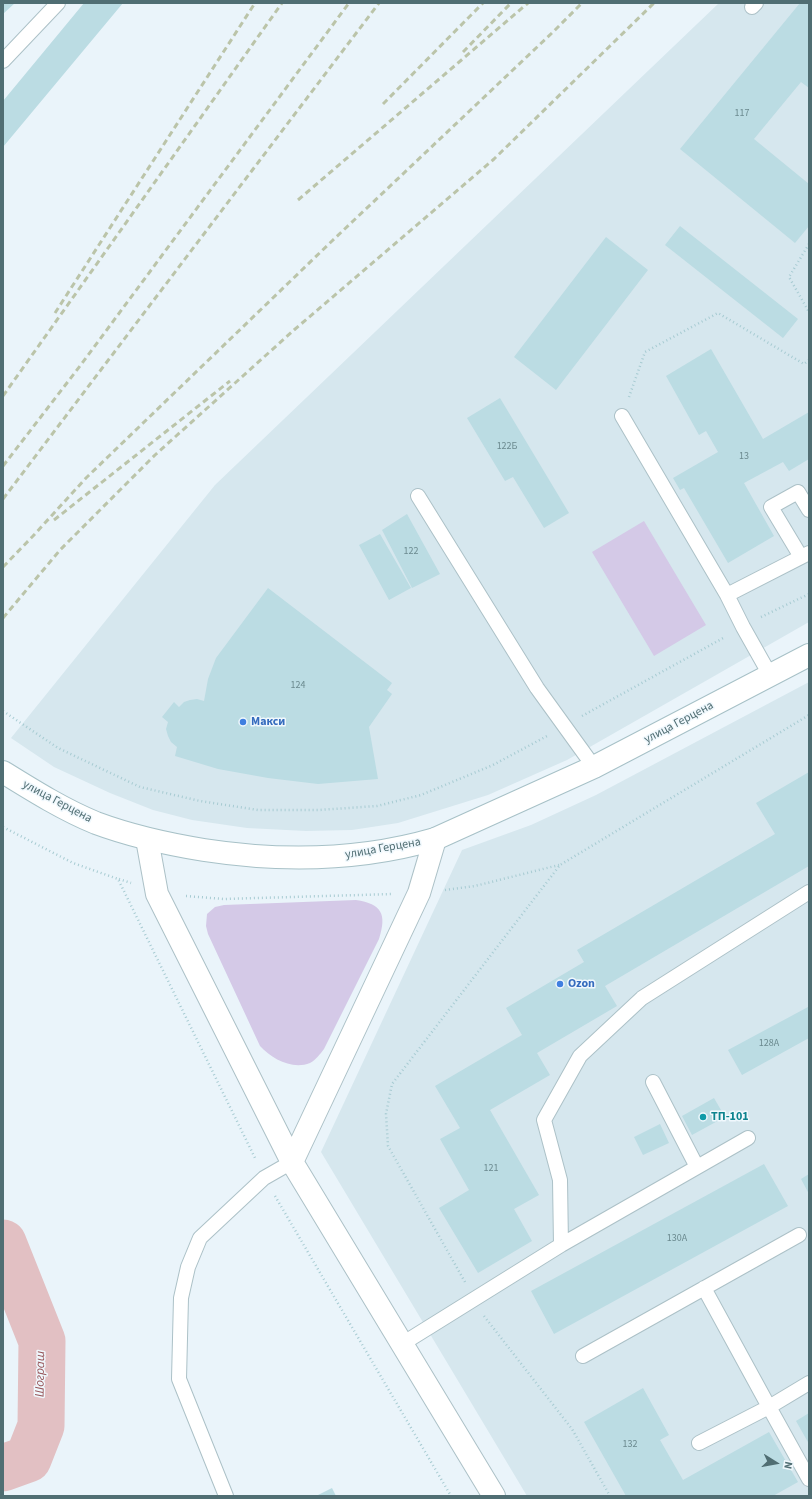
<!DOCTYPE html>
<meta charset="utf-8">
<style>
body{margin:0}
#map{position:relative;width:812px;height:1499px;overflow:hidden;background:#eaf4fa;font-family:"Source Sans 3",sans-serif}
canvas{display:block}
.frame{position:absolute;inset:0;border:4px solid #506e73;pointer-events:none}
.north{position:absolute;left:756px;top:1443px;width:40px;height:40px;-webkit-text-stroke:3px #f0f8fd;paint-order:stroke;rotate:101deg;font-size:11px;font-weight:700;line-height:16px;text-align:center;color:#506e73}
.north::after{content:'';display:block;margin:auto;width:14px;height:18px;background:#506e73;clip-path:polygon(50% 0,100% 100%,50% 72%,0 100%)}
</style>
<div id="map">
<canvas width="812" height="1499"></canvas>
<div class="frame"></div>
<div class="north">N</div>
</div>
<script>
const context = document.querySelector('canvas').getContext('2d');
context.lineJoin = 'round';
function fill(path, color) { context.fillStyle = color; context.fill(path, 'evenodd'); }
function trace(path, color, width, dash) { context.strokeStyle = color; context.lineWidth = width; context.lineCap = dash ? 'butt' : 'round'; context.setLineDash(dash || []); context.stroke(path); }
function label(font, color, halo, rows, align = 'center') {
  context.font = font + ' "Source Sans 3",sans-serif'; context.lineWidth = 3; context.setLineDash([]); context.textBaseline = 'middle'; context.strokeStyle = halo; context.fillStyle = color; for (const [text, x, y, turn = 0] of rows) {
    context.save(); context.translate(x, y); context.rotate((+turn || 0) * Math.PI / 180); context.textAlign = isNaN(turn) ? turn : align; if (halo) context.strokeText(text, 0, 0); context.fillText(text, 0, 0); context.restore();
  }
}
fill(new Path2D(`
 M719,3H809V622L567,760L488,795L398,823L352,830L306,831L247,828L192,820L153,810L110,793L54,767L11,738L215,485Z
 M809,682V1496H527L321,1152L462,850L531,825L596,795Z`), '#d6e7ee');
fill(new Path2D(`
 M644,521L706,625L654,656L592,552Z
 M356,900C382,904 387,914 379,939L324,1049C320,1054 316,1060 310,1063C292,1070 272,1059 260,1046L208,934L206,926L207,914L215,907L224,905Z`), '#d4c9e7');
trace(new Path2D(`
 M3,1243L42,1341L41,1426L28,1459L3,1468`), '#e2c0c3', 47);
fill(new Path2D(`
 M3,3H15L3,14Z
 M84,3H123L3,147V101Z
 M800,3H809V88L801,82L754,139L809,184V226L795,243L680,149Z
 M680,226L798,319L783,338L665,245Z
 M606,237L648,270L556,390L514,357Z
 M711,349L763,439L809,412V459L789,471L783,462L744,483L774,536L728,563L684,488L680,490L673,478L718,452L706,431L699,435L666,376Z
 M500,398L569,513L544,528L513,477L505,481L467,418Z
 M407,514L440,574L412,588L382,530Z
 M380,534L411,588L389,600L359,545Z
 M268,588L392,683L387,690L392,694L369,727L378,779L318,784L268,778L218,769L175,756L177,747L171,742L168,736L166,729L168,722L162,717L174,702L179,707L184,702L190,700L197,699L204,701L208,679L216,658Z
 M809,772V866L605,986L617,1006L537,1053L550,1075L490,1110L539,1195L514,1209L532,1241L478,1273L439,1208L469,1190L440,1139L460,1128L435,1086L522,1035L506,1008L584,962L577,950L775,834L756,803Z
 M808,1007L809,1038L742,1075L728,1050Z
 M714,1098L725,1117L692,1135L682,1116Z
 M660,1124L669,1143L643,1155L634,1137Z
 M764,1164L788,1206L554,1334L531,1291Z
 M809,1174V1194L801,1179Z
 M643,1388L669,1435L660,1440L683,1480L769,1432L798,1482L773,1496H626L584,1422Z
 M809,1413V1444L796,1421Z
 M332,1488L336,1496H316Z`), '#bbdce3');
const service = new Path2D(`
 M752,7L756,3
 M3,61L58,3
 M622,416L727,595L743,627L770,675
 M418,496L537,688L594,767
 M801,557L771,507L798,492L809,510
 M727,595L809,553
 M653,1082L697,1167
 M561,1245L748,1138
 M402,1344L561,1245L560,1180L544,1120L580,1056L642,998L809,892
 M583,1356L799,1235
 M809,1383L769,1407L809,1479
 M699,1443L769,1407L704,1288
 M226,1496L179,1379L181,1298L188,1267L200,1238L264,1178L292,1162`);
const minor = new Path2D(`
 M147,839L157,894L292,1162L494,1496
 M292,1162L419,893L435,839`);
const secondary = new Path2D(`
 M3,772C32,790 64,810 96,823C131,836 167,844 204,850C282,862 359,861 435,839L594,767L809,655`);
trace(service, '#acc1c7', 16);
trace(minor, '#acc1c7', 24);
trace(secondary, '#a7c1c7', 24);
trace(new Path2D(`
 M809,244L789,277L809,312
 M629,397L645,352L718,313L804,364L809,360
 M761,617L809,594
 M3,711L58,748L140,787L200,801L258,810H319L377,806L421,795L493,765L547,736
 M582,716L725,637
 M3,827L73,863L118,879L256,1160
 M119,879L131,883
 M445,890L475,886L559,865
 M186,896L224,899L393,894
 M275,1196L451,1496
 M465,1282L388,1146L386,1114L392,1084L560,865L809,715
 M484,1316L572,1429L610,1496`), '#a7cbd2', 2.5, [1, 3]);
trace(service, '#fff', 14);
trace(minor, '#fff', 22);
trace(secondary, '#fff', 22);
trace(new Path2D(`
 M463,52L511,3
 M383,104L483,3
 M298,200L528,3
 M55,313L255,3
 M3,396L282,3
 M3,466L80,366L349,3
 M3,499L379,3
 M54,520L230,381
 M3,567L33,536L86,478L332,241L553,32L582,3
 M3,618L60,550L155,455L294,330L494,159L654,3`), '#bbc4a9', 3, [6, 4]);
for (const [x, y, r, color] of [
 [243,722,4,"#3f7fe0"],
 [560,984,4,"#3f7fe0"],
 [703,1117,4,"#0f9aa8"]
]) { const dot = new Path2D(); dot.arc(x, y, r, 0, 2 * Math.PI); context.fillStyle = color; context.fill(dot); trace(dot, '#f0f8fd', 1.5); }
label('10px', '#6b8a8f', null, [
 ["117",742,114],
 ["122Б",507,447],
 ["13",744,457],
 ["122",411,552],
 ["124",298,686],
 ["128А",769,1044],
 ["121",491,1169],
 ["130А",677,1239],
 ["132",630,1445]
]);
label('bold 12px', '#366cbe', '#f0f8fd', [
 ["Макси",251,722],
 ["Ozon",568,984]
], 'left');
label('12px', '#506e73', '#f0f8fd', [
 ["улица Герцена",679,723,-28],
 ["улица Герцена",57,802,28],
 ["улица Герцена",383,849,-10]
]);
label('bold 12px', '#0d838f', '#f0f8fd', [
 ["ТП-101",711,1117]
], 'left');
label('italic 13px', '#97565a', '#f0f8fd', [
 ["Шограш",41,1374,-89]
]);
</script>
